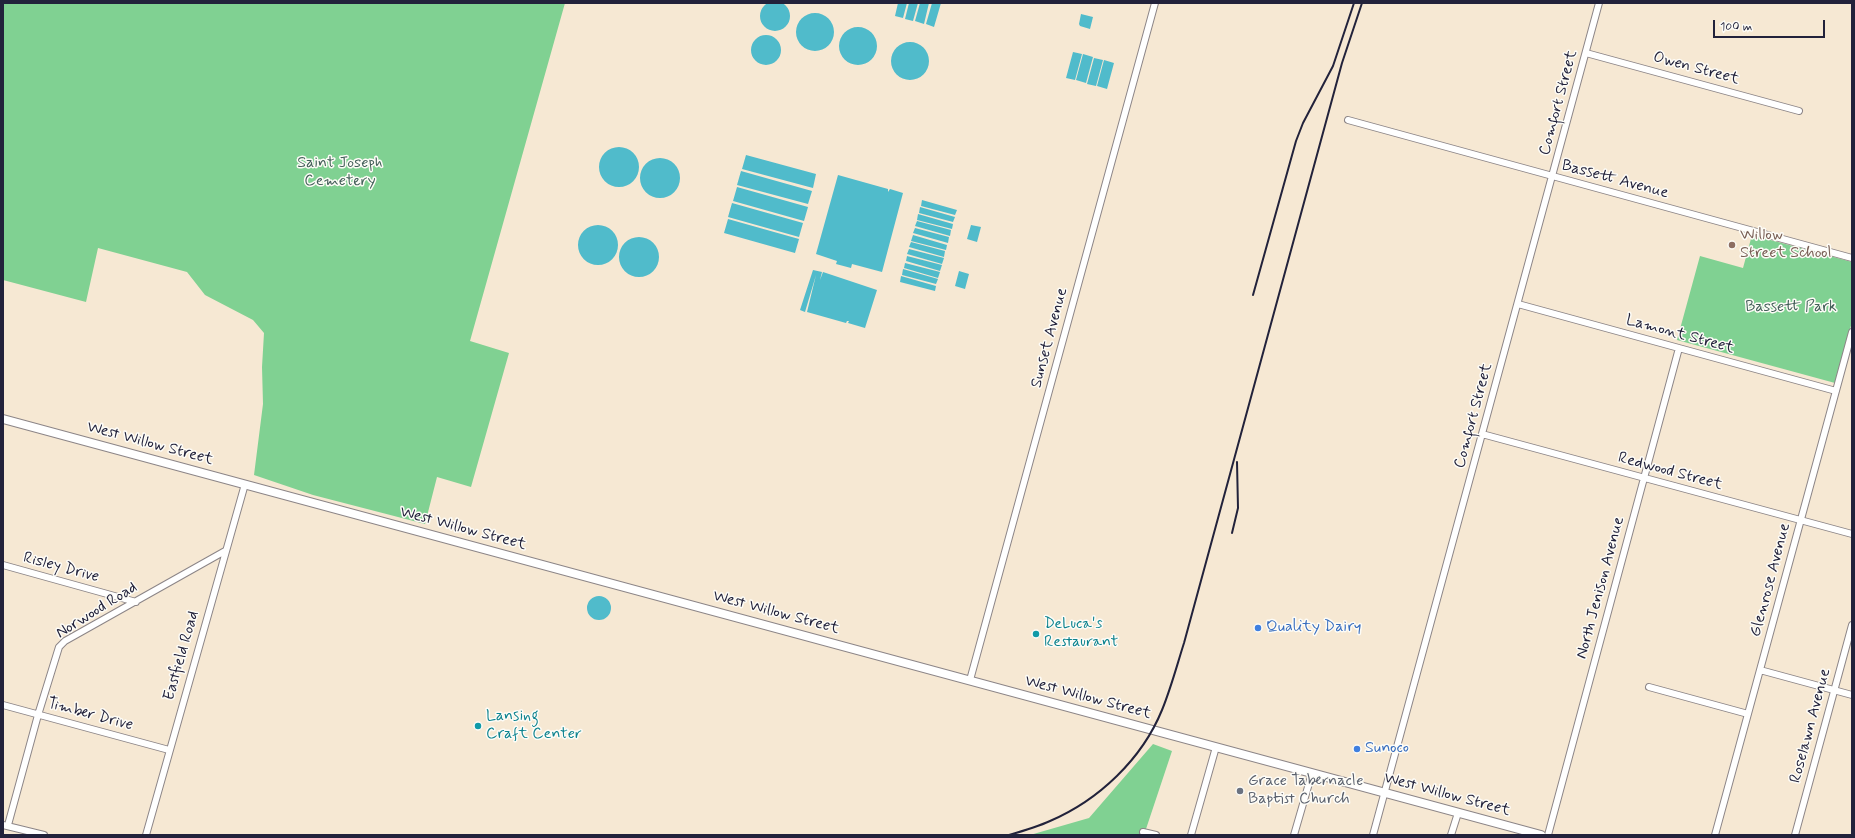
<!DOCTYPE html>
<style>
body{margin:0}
#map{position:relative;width:1855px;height:838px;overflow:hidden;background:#f6e8d3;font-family:Mynerve,sans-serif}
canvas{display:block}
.frame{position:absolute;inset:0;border:4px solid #22223b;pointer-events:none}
.scale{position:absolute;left:1713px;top:20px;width:112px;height:18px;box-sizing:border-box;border:2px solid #22223b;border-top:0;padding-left:5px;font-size:12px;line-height:14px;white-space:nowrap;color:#22223b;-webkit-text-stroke:3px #fdfcf7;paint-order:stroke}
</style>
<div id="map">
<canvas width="1855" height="838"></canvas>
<div class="frame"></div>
<div class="scale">100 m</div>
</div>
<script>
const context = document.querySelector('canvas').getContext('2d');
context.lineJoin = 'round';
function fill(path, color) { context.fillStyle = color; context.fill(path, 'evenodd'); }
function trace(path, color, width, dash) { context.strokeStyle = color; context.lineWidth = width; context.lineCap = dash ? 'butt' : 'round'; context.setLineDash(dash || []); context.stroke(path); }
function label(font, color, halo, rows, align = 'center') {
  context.font = font + ' Mynerve,sans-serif'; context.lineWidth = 3; context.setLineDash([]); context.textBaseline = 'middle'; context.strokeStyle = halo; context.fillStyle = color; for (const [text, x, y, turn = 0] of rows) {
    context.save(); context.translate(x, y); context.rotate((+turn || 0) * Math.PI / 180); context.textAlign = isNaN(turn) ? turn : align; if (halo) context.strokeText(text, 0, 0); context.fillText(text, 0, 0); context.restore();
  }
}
fill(new Path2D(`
 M3,3H565L470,341L509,353L471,487L437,477L425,524L313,495L254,475L263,404L262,367L264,333L253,320L205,295L187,272L98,248L86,302L3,280Z
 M1752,235L1852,262V322L1835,383L1677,340L1700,256L1743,268Z
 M1153,744L1172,751L1144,835H1030L1089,818Z`), '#80d192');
fill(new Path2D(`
 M760 16a15 15 0 1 1 30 0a15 15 0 1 1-30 0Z
 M898,3H907L903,18L895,16Z
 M909,3H918L913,21L905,19Z
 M920,3H929L924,24L915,21Z
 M932,3H941L934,27L926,24Z
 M796 32a19 19 0 1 1 38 0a19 19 0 1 1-38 0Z
 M1081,14L1093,17L1090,29L1080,26L1079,24Z
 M839 46a19 19 0 1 1 38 0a19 19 0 1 1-38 0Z
 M751 50a15 15 0 1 1 30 0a15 15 0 1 1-30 0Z
 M891 61a19 19 0 1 1 38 0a19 19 0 1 1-38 0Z
 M1073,52L1082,54L1075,80L1066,78Z
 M1083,54L1093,57L1086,83L1076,80Z
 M1094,58L1103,60L1096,86L1087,84Z
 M1104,60L1114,63L1107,89L1097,86Z
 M599 167a20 20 0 1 1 40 0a20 20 0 1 1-40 0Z
 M746,155L816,174L813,188L742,169Z
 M640 178a20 20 0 1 1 40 0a20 20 0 1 1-40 0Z
 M741,171L812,191L808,204L737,185Z
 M838,175L888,189V192L890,189L903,193L882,272L852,264L851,268L836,264L837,261L816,254Z
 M737,187L808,207L804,221L733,201Z
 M922,200L957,210L955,215L921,206Z
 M732,203L803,223L799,237L728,217Z
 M920,207L955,217L953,222L919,213Z
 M918,214L953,224L952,229L917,220Z
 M728,219L799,239L795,253L724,233Z
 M917,221L951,230L950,236L915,226Z
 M578 245a20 20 0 1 1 40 0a20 20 0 1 1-40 0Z
 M971,225L981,227L977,242L967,239Z
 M915,228L949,237L948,243L913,233Z
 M913,235L947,245L946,250L911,241Z
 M619 257a20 20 0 1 1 40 0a20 20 0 1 1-40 0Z
 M911,242L945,251L944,257L909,247Z
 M909,249L944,258L942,264L907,254Z
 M907,256L942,265L940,271L906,261Z
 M905,263L940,272L938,278L904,268Z
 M903,269L938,279L936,284L902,275Z
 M813,270L822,272L820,280L823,272L877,290L865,328L848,323L849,321H847L846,323L807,312L816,275L805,312L800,310Z
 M959,271L969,274L965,289L955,286Z
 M901,276L936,286L935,291L900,282Z
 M587 608a12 12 0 1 1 24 0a12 12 0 1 1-24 0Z`), '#50bbcb');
const minor = new Path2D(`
 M1586,53L1799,111
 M1348,120L1852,258
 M1518,304L1836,391
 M1482,434L1852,534
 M3,565L136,602
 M1760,670L1852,695
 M970,680L1155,3
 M1649,687L1748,714
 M3,705L169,750
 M3,825L44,835
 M8,825L38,715L59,647L65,641L225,551
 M1143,832L1156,835
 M146,835L245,484
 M1191,835L1216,747
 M1294,835L1312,773
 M1373,835L1599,3
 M1451,835L1458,813
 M1548,835L1679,348
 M1715,835L1852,332
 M1795,835L1852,625`);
const tertiary = new Path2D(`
 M3,419L1541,835`);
trace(minor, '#8c8587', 8);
trace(tertiary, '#8c8587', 10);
trace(minor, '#fff', 6);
trace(tertiary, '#fff', 8);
trace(new Path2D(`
 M1253,295L1296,141L1303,123L1333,66L1354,3
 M1232,533L1238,508L1237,462
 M1009,835C1023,831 1037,827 1050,821C1099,800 1142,759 1162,710C1171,688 1177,665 1184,643L1342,63L1362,3`), '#22223b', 2);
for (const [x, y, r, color] of [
 [1732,245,4,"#8d6e63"],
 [1258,628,4,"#3f7fe0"],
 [1036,634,4,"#0f9aa8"],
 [478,726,4,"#0f9aa8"],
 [1357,749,4,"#3f7fe0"],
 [1240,791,4,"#6b7280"]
]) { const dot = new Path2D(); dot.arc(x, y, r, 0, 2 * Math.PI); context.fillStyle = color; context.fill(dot); trace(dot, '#fdfcf7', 1.5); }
label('16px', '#22223b', '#fdfcf7', [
 ["Owen Street",1696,69,15],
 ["Comfort Street",1559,103,-75],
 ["Bassett Avenue",1615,180,15],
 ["Lamont Street",1680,335,15],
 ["Sunset Avenue",1050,338,-75],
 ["Comfort Street",1474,416,-75],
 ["West Willow Street",150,444,15],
 ["Redwood Street",1670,472,15],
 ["West Willow Street",463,529,15],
 ["Risley Drive",61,568,15],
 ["Glenrose Avenue",1771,580,-75],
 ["North Jenison Avenue",1601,588,-75],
 ["Norwood Road",97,611,-32],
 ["West Willow Street",776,613,15],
 ["Eastfield Road",182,656,-74],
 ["West Willow Street",1088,698,15],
 ["Timber Drive",90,715,15],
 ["Roselawn Avenue",1811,726,-75],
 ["West Willow Street",1447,795,15]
]);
label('16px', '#435f59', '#fdfcf7', [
 ["Saint Joseph",340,164],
 ["Cemetery",340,182],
 ["Bassett Park",1791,308]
]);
label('16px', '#785e54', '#fdfcf7', [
 ["Willow",1740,236],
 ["Street School",1740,254]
], 'left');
label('16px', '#0d838f', '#fdfcf7', [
 ["DeLuca's",1044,625],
 ["Restaurant",1044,643],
 ["Lansing",486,717],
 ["Craft Center",486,735]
], 'left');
label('16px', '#366cbe', '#fdfcf7', [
 ["Quality Dairy",1266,628],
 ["Sunoco",1365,749]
], 'left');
label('16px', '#5b616d', '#fdfcf7', [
 ["Grace Tabernacle",1248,782],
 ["Baptist Church",1248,800]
], 'left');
</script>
